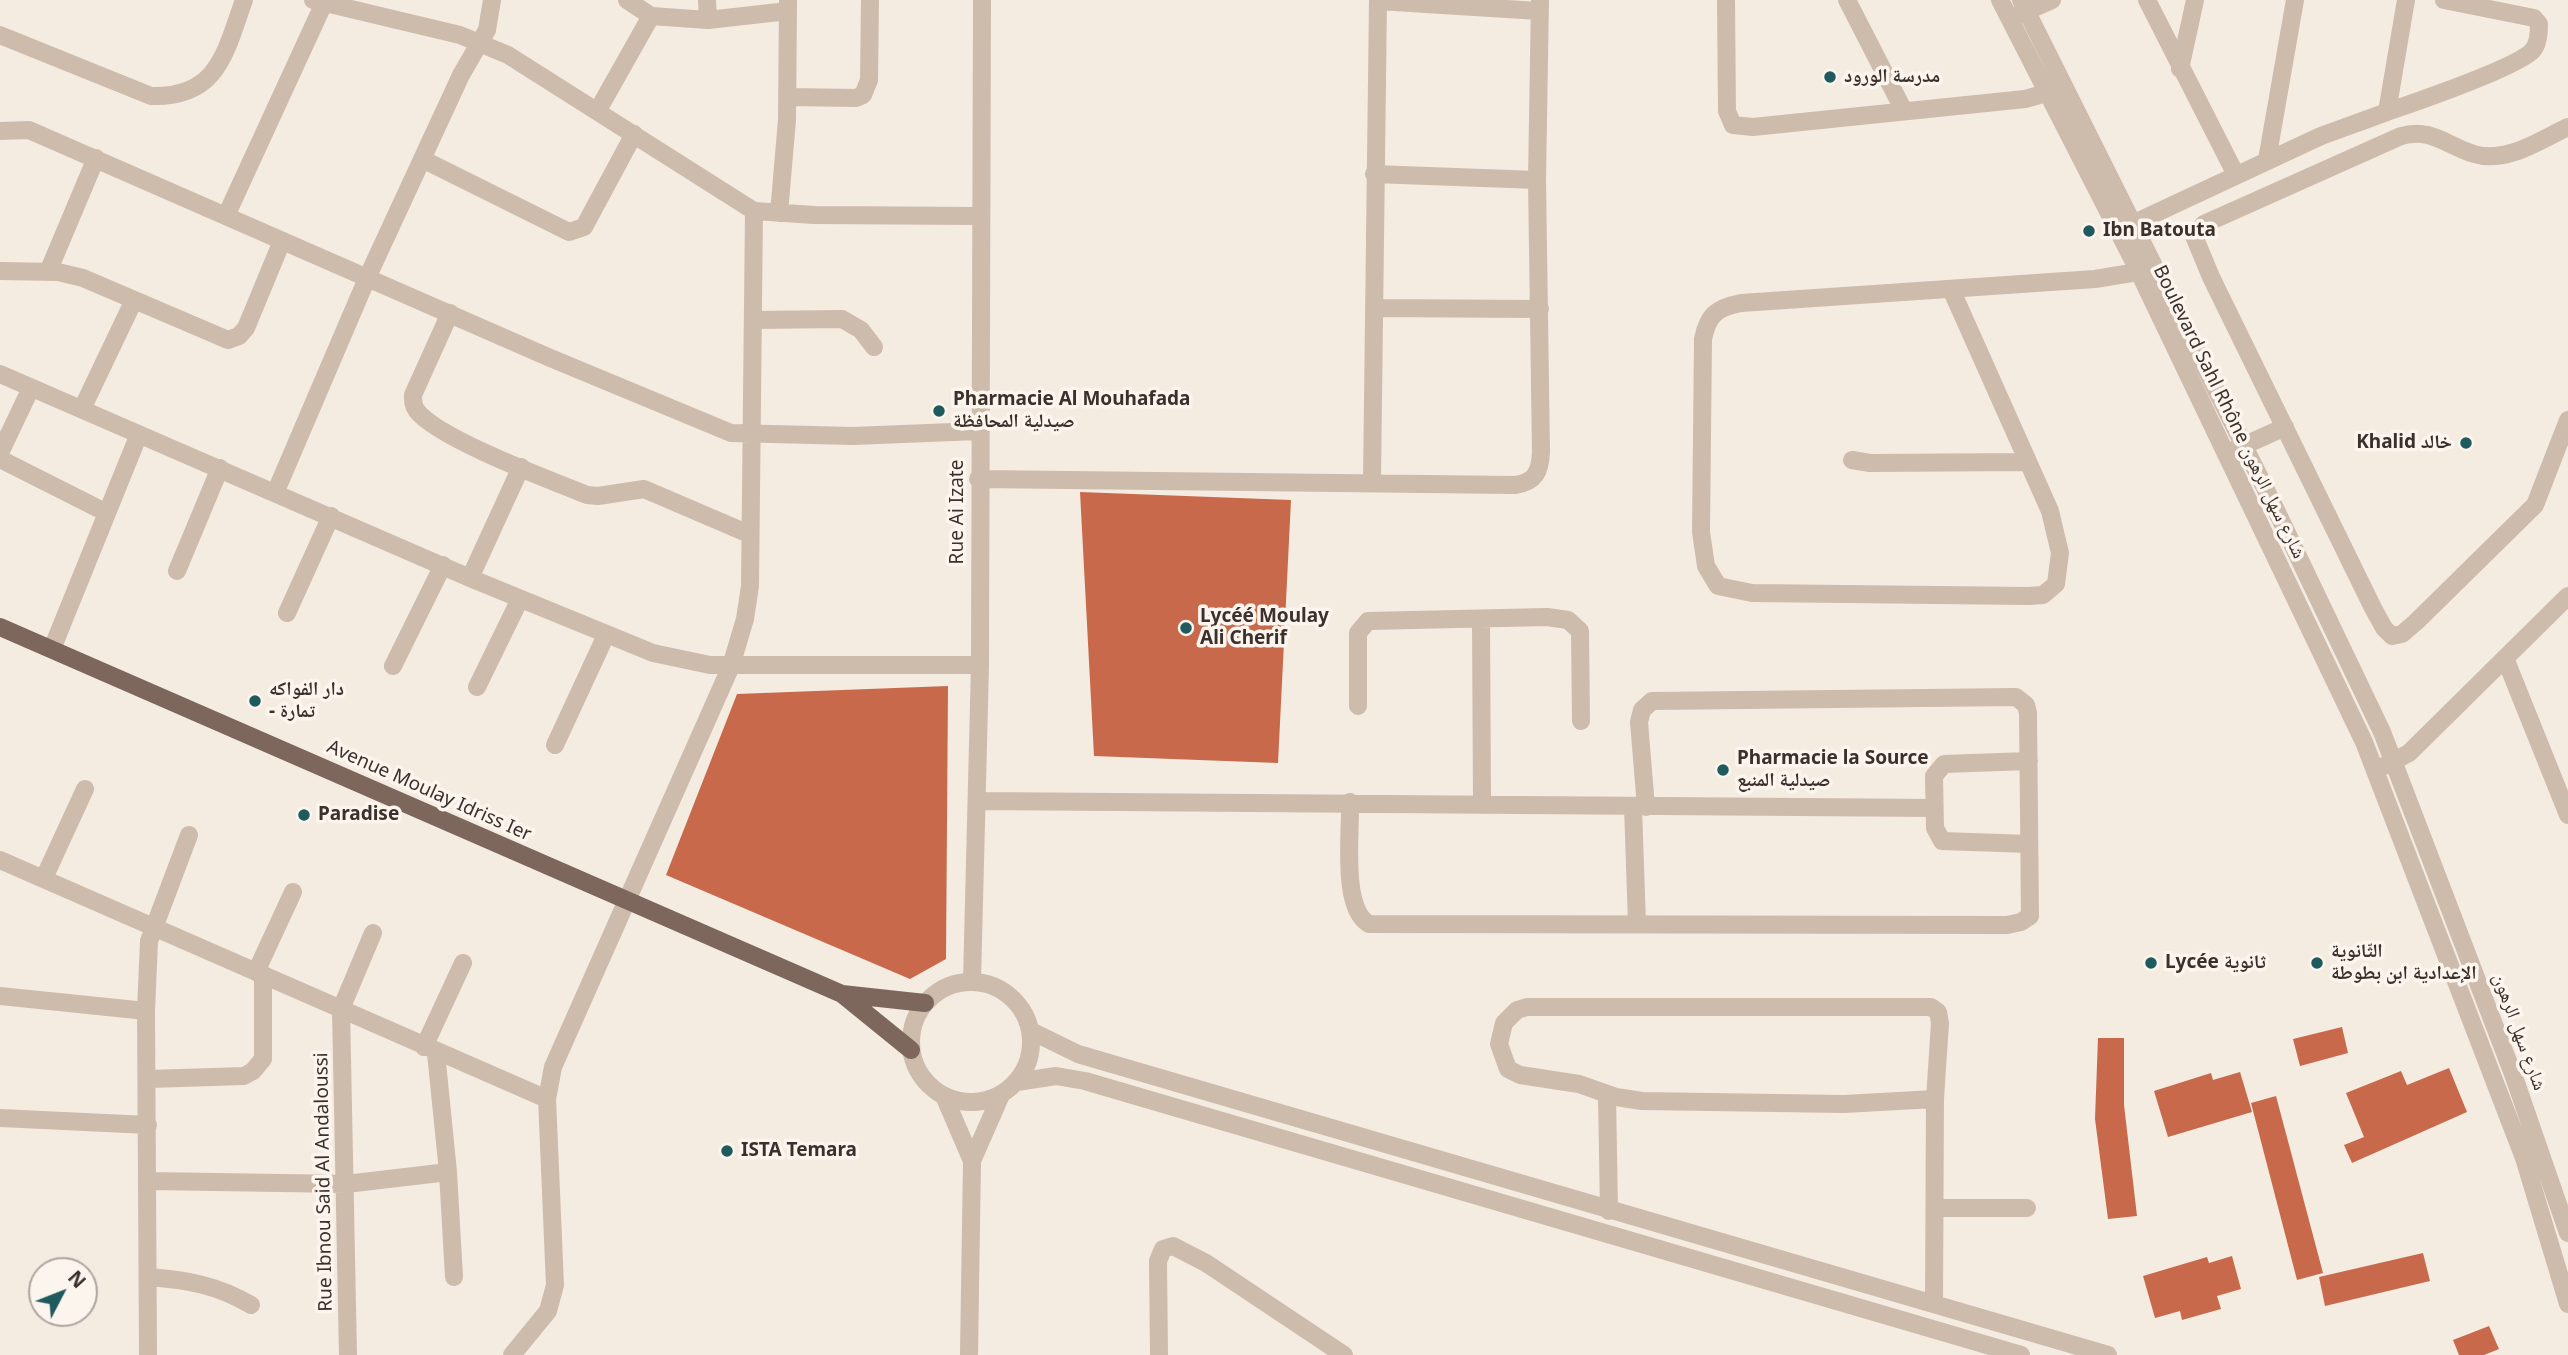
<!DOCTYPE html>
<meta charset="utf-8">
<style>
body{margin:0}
#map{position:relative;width:2568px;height:1355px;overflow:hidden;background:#f4ebe1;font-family:"Noto Sans",sans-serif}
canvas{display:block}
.north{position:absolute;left:28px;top:1257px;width:70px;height:70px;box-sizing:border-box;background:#fbf5ee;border:2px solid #aea6a0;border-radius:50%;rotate:48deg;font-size:19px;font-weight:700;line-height:28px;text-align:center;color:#3b302b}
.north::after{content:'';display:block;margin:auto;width:24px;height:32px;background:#1f5a5e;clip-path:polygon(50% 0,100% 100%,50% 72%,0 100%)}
</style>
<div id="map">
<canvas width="2568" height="1355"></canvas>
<div class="north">N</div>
</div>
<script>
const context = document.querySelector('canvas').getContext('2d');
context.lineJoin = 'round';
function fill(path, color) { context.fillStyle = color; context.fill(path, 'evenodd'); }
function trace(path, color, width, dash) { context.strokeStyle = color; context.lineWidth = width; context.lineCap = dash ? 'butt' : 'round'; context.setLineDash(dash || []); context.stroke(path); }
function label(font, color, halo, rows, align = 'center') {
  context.font = font + ' "Noto Sans","Noto Naskh Arabic",sans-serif'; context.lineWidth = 7; context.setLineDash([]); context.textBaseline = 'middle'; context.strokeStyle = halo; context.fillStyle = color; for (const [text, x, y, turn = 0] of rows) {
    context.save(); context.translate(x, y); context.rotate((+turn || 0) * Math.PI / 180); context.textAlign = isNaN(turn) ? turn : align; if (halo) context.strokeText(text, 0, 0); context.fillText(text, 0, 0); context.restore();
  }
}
fill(new Path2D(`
 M1080,492L1291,500L1278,763L1094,756Z
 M948,686L946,959L910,979L666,875L737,694Z
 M2342,1027L2348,1053L2300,1066L2293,1039Z
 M2098,1038H2124V1105L2137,1216L2108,1219L2095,1119Z
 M2449,1068L2467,1112L2352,1163L2344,1145L2364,1137L2346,1093L2401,1071L2407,1085Z
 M2240,1072L2252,1112L2168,1137L2154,1091L2211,1073L2213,1080Z
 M2276,1096L2323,1273L2297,1280L2251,1103Z
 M2423,1253L2430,1281L2325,1306L2319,1277Z
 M2232,1256L2241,1289L2217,1296L2221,1309L2182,1320L2180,1311L2155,1318L2143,1276L2207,1257L2209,1263Z
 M2489,1326L2499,1349L2484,1355H2459L2453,1340Z`), '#c8694b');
trace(new Path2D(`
 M313,0L460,35L508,55L754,211L814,215L980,216
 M707,0L708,20
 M1726,0L1727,111L1733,125L1753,127L2025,99L2054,91
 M1847,0L1904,111
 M2000,0L2138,270L2364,742L2524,1158L2568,1304
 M2021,0L2275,508L2382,732L2513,1074L2568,1233
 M2147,0L2236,175
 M1378,1L1539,11
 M651,16L708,20L788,11
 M2016,16L2052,0
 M0,35L151,96C218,98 225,53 244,0
 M2180,69L2195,0
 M788,97L856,98L863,95L869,80L870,0
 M598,110L651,16L627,0
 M2387,112C2413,103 2519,67 2533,50C2538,44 2539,32 2539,24L2534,18L2444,0
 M2568,127C2540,140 2506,164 2474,154C2447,146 2431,127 2401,136L2204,224L2194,236L2211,277L2373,608L2384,628L2392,636L2402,634L2416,622L2535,505L2568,420
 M0,131L29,130L548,357L731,433L853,436L978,431
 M422,159L569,232L584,227L634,134
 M2267,160L2295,0
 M1374,174L1537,180
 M779,213L787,120L788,0
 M226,216L324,3
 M2126,227L2321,136L2387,112L2406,0
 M0,271L58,272L83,278L228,340L239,336L246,328L282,241
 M48,272L96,158
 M1951,289L2050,511L2060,553L2056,584L2043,595L2029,596L1752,593L1718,586L1706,566L1701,532L1703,339C1708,315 1716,308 1741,303L2095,279L2156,269
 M1376,308L1540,309
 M450,313L413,395C413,401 413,406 417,411C439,439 550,480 587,495L598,496L644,489L749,534
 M753,320L842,319L861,330L874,347
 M0,374L470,578L653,653L710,665H980
 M82,409L134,300
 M2234,450L2285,427
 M0,453L31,388
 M0,459L107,513
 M1852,460L1870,463L2027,462
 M978,479L1515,485C1536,482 1540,471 1541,452L1537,180L1540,0
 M1372,481L1378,0
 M276,491L368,276L461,75L487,30L492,0
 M177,571L220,468
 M470,578L521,467
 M287,613L331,516
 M1481,620L1482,804
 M52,649L139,434
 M2505,658L2568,815
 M393,666L443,565
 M477,687L520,599
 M1358,706V633L1368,621L1547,617L1568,620L1580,631L1581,721
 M555,745L606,635
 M2384,766L2409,753L2568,596
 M977,801L1934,808
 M1350,802C1351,832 1341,909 1369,924L2007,925L2021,922L2030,916L2028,713L2026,705L2016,697L1652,701L1642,710L1639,722L1646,807
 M1633,807L1637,924
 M2029,844L1942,841L1935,828L1934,776L1944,764L2029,761
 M0,860L547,1099
 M44,878L85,789
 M256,972L293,892
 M972,981L980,665L982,0
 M911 1042a60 60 0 1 1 120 0a60 60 0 1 1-120 0Z
 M0,996L146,1011
 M1031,1031L1078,1054L2108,1355
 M424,1047L463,963
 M149,1079L244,1076L253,1071L263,1059V974
 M1017,1082L1056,1076L1085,1081L2021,1355
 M1607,1095L1609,1211
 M944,1096L972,1161
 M0,1118L148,1125
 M448,1172L454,1277
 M149,1181L346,1184L448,1172L436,1053
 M1935,1208H2027
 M149,1277C187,1280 217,1285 251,1305
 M1934,1304L1935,1099L1940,1023L1938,1012L1931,1007H1527L1517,1010L1504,1023L1499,1044L1508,1069L1520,1075L1579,1084L1616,1097L1642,1101L1844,1104L1935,1099
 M148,1355L146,1011L149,941L189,835
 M348,1355L341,1009L373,933
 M512,1355L548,1311L555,1285L547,1099L553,1067L731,666L745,619L750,586L754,211
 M969,1355L972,1161L1001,1095
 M1159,1355L1158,1261L1163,1249L1173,1246L1206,1263L1344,1355`), '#cdbbac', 18);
trace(new Path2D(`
 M0,627L842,994L911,1050
 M842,994L925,1003`), '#7d675c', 18);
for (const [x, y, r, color] of [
 [1830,77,7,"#1f5a5e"],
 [2089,231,7,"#1f5a5e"],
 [939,411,7,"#1f5a5e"],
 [2466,443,7,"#1f5a5e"],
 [1186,628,7,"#1f5a5e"],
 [255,701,7,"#1f5a5e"],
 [1723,770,7,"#1f5a5e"],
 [304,815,7,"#1f5a5e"],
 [2151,963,7,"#1f5a5e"],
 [2317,963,7,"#1f5a5e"],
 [727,1151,7,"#1f5a5e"]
]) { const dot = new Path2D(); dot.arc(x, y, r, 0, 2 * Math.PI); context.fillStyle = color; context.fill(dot); trace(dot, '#fbf5ee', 2.5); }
label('bold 19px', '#3b302b', '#fbf5ee', [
 ["مدرسة الورود",1844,77],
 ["Ibn Batouta",2103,231],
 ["Pharmacie Al Mouhafada",953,400],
 ["صيدلية المحافظة",953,422],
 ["Khalid خالد",2452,443,"right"],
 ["Lycéé Moulay",1200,617],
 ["Ali Cherif",1200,639],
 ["دار الفواكه",269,690],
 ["- تمارة",269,712],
 ["Pharmacie la Source",1737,759],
 ["صيدلية المنبع",1737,781],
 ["Paradise",318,815],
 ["الثّانوية",2331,952],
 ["الإعدادية ابن بطوطة",2331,974],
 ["Lycée ثانوية",2165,963],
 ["ISTA Temara",741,1151]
], 'left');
label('19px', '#3b302b', '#fbf5ee', [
 ["Boulevard Sahl Rhône شارع سهل الرهون",2229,412,64],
 ["Rue Ai Izate",958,512,-90],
 ["Avenue Moulay Idriss Ier",429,791,24],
 ["شارع سهل الرهون",2519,1032,70],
 ["Rue Ibnou Said Al Andaloussi",324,1182,-91]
]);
</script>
